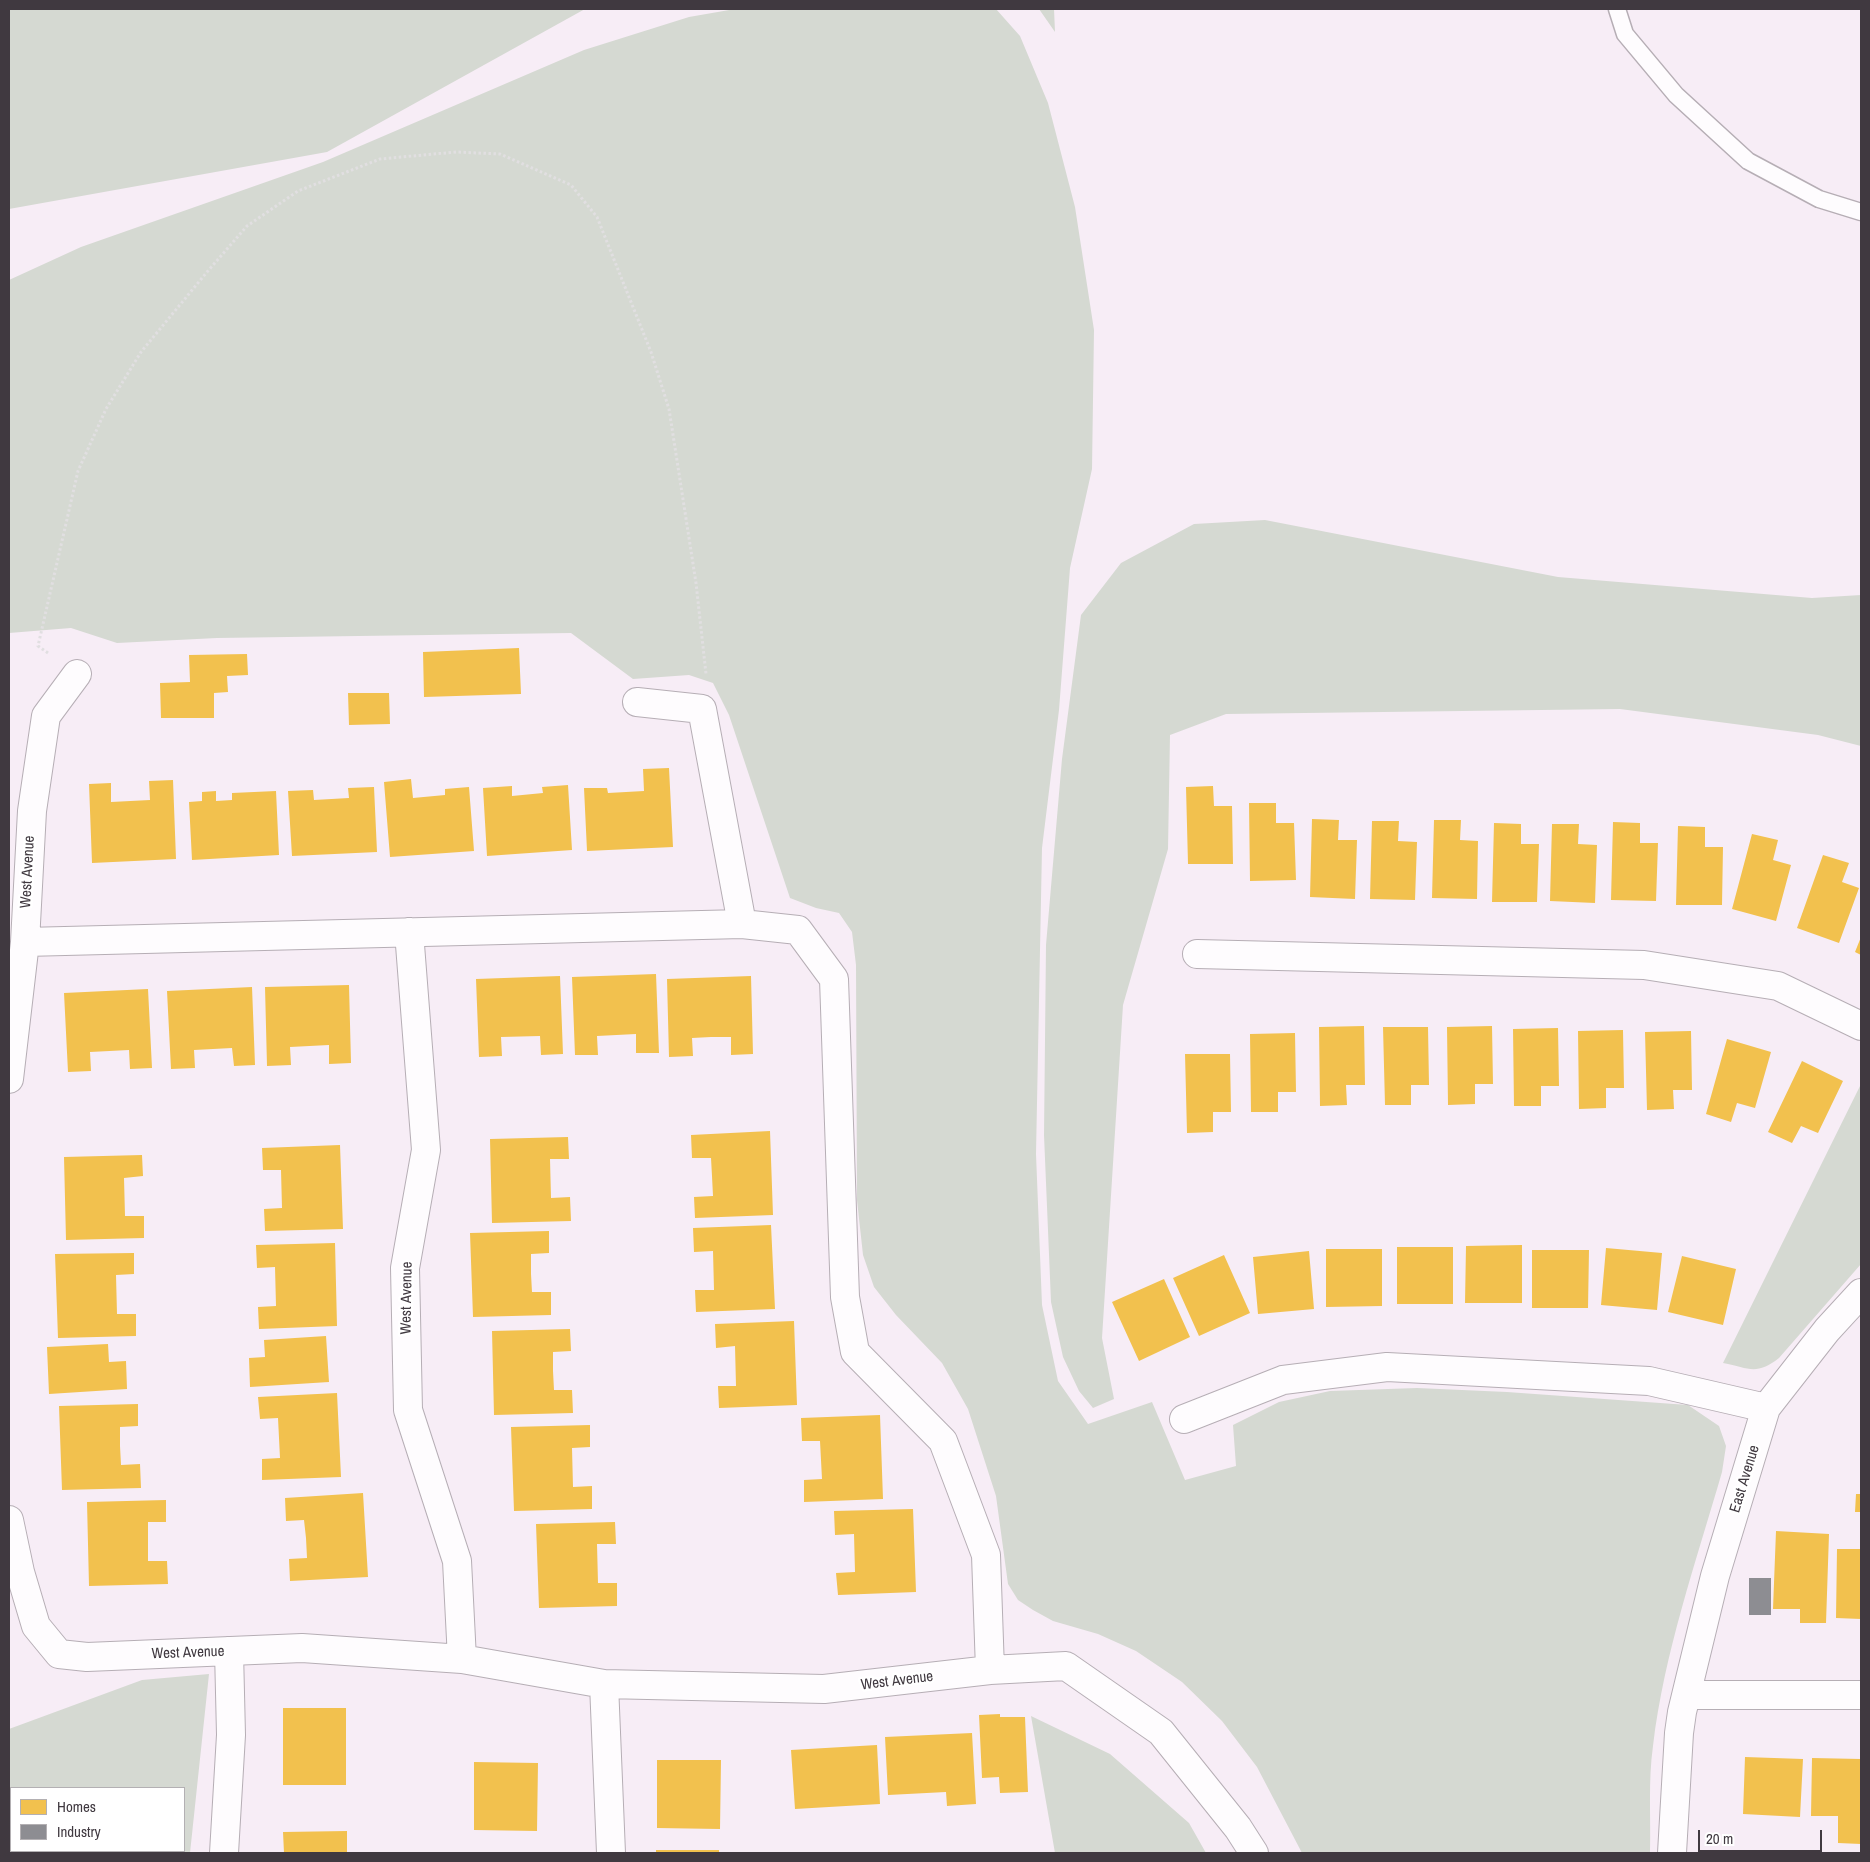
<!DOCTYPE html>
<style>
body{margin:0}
#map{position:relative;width:1870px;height:1862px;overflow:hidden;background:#f7edf6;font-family:"Archivo Narrow",sans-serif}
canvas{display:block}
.frame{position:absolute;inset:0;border:10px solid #403940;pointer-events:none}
.legend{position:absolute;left:10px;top:1787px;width:175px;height:65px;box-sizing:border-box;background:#fff;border:1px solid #b3b0b3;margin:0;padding:6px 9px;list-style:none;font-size:15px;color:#403940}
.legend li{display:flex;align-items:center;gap:10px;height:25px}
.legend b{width:25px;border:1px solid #b3b0b3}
.scale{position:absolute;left:1698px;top:1830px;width:124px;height:22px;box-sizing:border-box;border:2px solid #403940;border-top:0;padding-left:6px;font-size:15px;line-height:18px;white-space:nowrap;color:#403940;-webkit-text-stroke:4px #fff;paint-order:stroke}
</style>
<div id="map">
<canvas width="1870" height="1862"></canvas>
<div class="frame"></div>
<ul class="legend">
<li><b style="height:14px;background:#f2c14e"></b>Homes</li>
<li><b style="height:14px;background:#8d8d92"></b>Industry</li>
</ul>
<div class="scale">20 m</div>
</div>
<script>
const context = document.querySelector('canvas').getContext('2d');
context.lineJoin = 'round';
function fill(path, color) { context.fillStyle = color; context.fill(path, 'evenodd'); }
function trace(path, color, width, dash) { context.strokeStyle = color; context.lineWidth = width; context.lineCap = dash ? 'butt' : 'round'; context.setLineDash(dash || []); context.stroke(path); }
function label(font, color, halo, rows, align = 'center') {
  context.font = font + ' "Archivo Narrow",sans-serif'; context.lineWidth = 5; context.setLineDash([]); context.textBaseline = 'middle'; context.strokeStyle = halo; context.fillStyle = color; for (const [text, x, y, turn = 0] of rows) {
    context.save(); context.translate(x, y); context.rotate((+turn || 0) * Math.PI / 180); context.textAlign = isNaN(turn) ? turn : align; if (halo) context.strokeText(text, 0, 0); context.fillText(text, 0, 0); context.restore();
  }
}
fill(new Path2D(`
 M9,9H585L327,152L9,209Z
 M735,9H996L1020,36L1048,103L1075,207L1094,330L1092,469L1070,568L1059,710L1042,848L1036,1154L1042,1305L1058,1381L1088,1424L1152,1402L1185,1480L1236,1466L1233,1425L1279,1402L1330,1391L1417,1388L1507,1392L1688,1405L1719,1426L1726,1446L1722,1472C1696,1562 1664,1653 1653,1746C1648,1781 1651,1818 1650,1853H1302L1257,1767L1222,1721L1182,1682L1136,1651L1098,1634L1053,1621L1033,1610L1018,1600L1008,1584L996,1496L968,1409L942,1363L896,1315L874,1287L863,1255L857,1200L856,965L852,932L839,913L816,908L790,898L729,715L713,683L689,675L633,679L571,633L217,638L117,643L71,628L9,633V280L81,247L323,162L584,50L689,17Z
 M1039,9H1054L1055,32Z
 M1265,520L1558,577L1812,598L1861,595V746L1818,735L1620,709L1226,714L1170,735L1168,849L1123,1005L1102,1338L1114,1399L1093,1408L1079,1391L1063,1357L1051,1302L1044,1135L1046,945L1062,759L1081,615L1121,563L1194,524Z
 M1861,1084V1264L1779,1358C1756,1376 1749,1368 1723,1363Z
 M209,1674L190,1853H9V1729L142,1680ZM184,1788V1851H11V1788Z
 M1031,1716L1110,1754L1189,1823L1206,1853H1055Z`), '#d5d9d2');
fill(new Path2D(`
 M519,648L521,694L424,697L423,652Z
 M247,654L248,675L227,676L228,692L214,693V718H161L160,683L190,682L189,655Z
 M348,693H389L390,724L349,725Z
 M669,768L673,847L587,851L584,788H607L608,793L644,791L643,769Z
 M411,779L413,798L445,795V789L469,787L474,851L390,857L384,782Z
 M173,780L176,859L92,863L89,784L111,783V802L150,800L149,781Z
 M568,785L572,850L487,856L483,788L512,786V796L543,793L542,787Z
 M1213,786L1214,806H1232L1233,864H1188L1186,787Z
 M374,787L377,852L292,856L288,791L313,790L314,800L349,798L348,788Z
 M216,791V801L232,800V793L276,791L279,855L192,860L189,802L202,801V792Z
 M1249,803H1276V823H1294L1296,880L1250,881Z
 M1312,819L1339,820L1338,840H1357L1355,899L1310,897Z
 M1434,820H1461L1460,840L1478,841L1477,899L1432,898Z
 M1372,821H1399L1398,841L1417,842L1415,900L1370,899Z
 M1613,822L1640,823V843H1658L1656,901L1611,900Z
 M1494,823L1521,824V844H1539L1537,902H1492Z
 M1552,824H1579L1578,844L1597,845L1595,903L1550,901Z
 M1678,826L1705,827V847H1723L1722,905H1676Z
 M1752,834L1778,840L1773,860L1791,865L1776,921L1732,909Z
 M1823,855L1849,863L1842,882L1859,888L1839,943L1797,928Z
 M1861,937V955L1855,952Z
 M656,974L659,1053H636V1034L597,1036L598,1055H575L572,977Z
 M560,976L563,1054L541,1055L540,1036L501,1037L502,1056L479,1057L476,979Z
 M751,976L753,1054L731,1055V1037H711L692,1038L693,1056L669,1057L667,979Z
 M349,985L351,1063L329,1064V1045L290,1047L291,1065L267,1066L265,987Z
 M252,987L255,1065L234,1066L232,1048L194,1050L195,1068L171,1069L167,991Z
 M148,989L152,1068L130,1069L129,1050L90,1052L91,1071L68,1072L64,993Z
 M1364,1026L1365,1085H1346L1347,1105L1320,1106L1319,1027Z
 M1492,1026L1493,1084H1475V1104L1448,1105L1447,1027Z
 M1383,1027H1428L1429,1085H1411V1105H1385Z
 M1558,1028L1559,1086H1541V1106H1514L1513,1029Z
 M1623,1030L1624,1088H1606V1108L1579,1109L1578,1031Z
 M1691,1031L1692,1090H1673L1674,1109L1647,1110L1645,1032Z
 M1295,1033L1296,1092H1278V1112H1251L1250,1034Z
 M1727,1039L1771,1052L1755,1108L1737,1103L1731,1122L1706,1114Z
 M1185,1054H1230L1231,1112H1213V1132L1187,1133Z
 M1802,1061L1843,1081L1818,1133L1801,1126L1792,1143L1768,1132Z
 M770,1131L773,1215L695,1218L694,1197L713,1196L712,1176L711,1158H692L691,1135Z
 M568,1137L569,1159H550L551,1198L570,1197L571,1221L492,1223L490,1139Z
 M340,1145L343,1229L265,1231L264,1209L282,1208L281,1170H263L262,1148Z
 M142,1155L143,1176L124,1178L125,1216H144V1238L66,1240L64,1157Z
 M771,1225L775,1309L696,1312L695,1290H714L713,1251L694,1252L693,1228Z
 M549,1231V1253L531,1254V1274L532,1292H551V1315L473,1317L470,1233Z
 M335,1243L337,1326L259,1329L258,1307L276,1306L275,1267L257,1268L256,1245Z
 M1522,1245V1303H1465L1466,1246Z
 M1397,1247H1453V1304H1397Z
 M1606,1248L1662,1253L1657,1310L1601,1305Z
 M1326,1249H1382V1306L1326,1307Z
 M1532,1250H1589L1588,1308H1532Z
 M1309,1251L1314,1309L1258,1314L1253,1257Z
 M134,1253V1274L116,1275L117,1314H136V1336L58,1338L55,1254Z
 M1224,1255L1250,1313L1199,1336L1173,1278Z
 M1682,1256L1736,1269L1723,1325L1668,1312Z
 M1164,1279L1190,1337L1139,1361L1112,1302Z
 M794,1321L797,1405L719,1408L718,1386H736L735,1346L716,1348L715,1324Z
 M570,1329L571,1351L553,1352V1371L554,1390H572L573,1413L494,1415L492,1331Z
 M326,1336L329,1382L250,1387L249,1358L265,1357L264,1340Z
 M108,1344L109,1362L126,1361L127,1389L49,1394L47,1347Z
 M337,1393L341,1477L262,1480V1459L280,1458L278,1418L260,1419L258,1397Z
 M138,1404V1426L120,1427V1446L121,1465L140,1464L141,1488L62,1490L59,1406Z
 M880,1415L883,1499L804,1502V1480L822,1479L820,1441H802L801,1418Z
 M590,1425V1447L572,1448L573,1487L592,1486V1509L514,1511L511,1427Z
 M363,1493L368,1577L290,1581L289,1559L307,1558L306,1538L304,1520L286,1521L285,1498Z
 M1856,1494H1861V1512H1855Z
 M166,1500V1522H148V1561H167L168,1584L89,1586L87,1502Z
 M913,1509L916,1592L838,1595L836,1573L855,1572L854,1534L835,1535L834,1511Z
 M615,1522L616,1544H597L598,1583H617V1606L539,1608L536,1524Z
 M1776,1531L1829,1534L1826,1623H1800V1609H1773Z
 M1837,1549H1861V1619L1836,1618Z
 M283,1708H346V1785H283Z
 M1000,1714V1717H1025L1028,1792L1000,1793L999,1777L982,1778L979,1715Z
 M972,1733L976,1804L947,1806L946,1792L888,1795L885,1737Z
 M877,1745L880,1804L795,1809L791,1750Z
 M1745,1757L1803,1759L1800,1817L1743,1814Z
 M1812,1758L1861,1759V1844L1838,1843V1816H1811Z
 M657,1760H721L720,1829L657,1828Z
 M474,1762L538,1763L537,1831L474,1830Z
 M347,1831V1853H284L283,1832Z
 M656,1850H719V1853H656Z`), '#f2c14e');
fill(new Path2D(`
 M1749,1578H1771V1615H1749Z`), '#8d8d92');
const lane = new Path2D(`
 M1617,9L1625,34L1676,95L1748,161L1819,199L1861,212`);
const street = new Path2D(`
 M637,702L702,709L742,924
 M409,932L426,1150L405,1268L408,1410L457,1561L462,1659
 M25,942L742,924L798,930L834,979L845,1297L855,1352L943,1441L986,1555L990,1670
 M1197,954L1644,965L1778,986L1861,1026
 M9,1079L25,942L32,811L46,716L77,674
 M1184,1419L1283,1380L1387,1367L1649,1381L1766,1408
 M9,1520L20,1572L36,1626L59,1654L87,1657L302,1648L462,1659L604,1684L824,1689L990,1670L1066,1666L1161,1732L1238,1828L1254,1853
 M604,1684L611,1853
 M1687,1695H1861
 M224,1853L231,1735L229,1651
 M1672,1853L1679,1733L1682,1712L1715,1576L1766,1408L1827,1330L1861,1293`);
trace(lane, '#b6aeb5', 19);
trace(street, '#b6aeb5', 30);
trace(new Path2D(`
 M48,653L38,646L78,471L106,409L141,352L207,272L247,226L298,191L380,159L456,152L500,154L571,185L597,217L651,352L669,409L696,583L706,674`), '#e1dfe1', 3, [2.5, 2.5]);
trace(lane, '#fefcfe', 16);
trace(street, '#fefcfe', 28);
label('15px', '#403940', '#fff', [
 ["West Avenue",28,872,-87],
 ["West Avenue",407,1298,-89],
 ["East Avenue",1745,1479,-73],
 ["West Avenue",188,1653,-2],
 ["West Avenue",897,1681,-7]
]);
</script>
